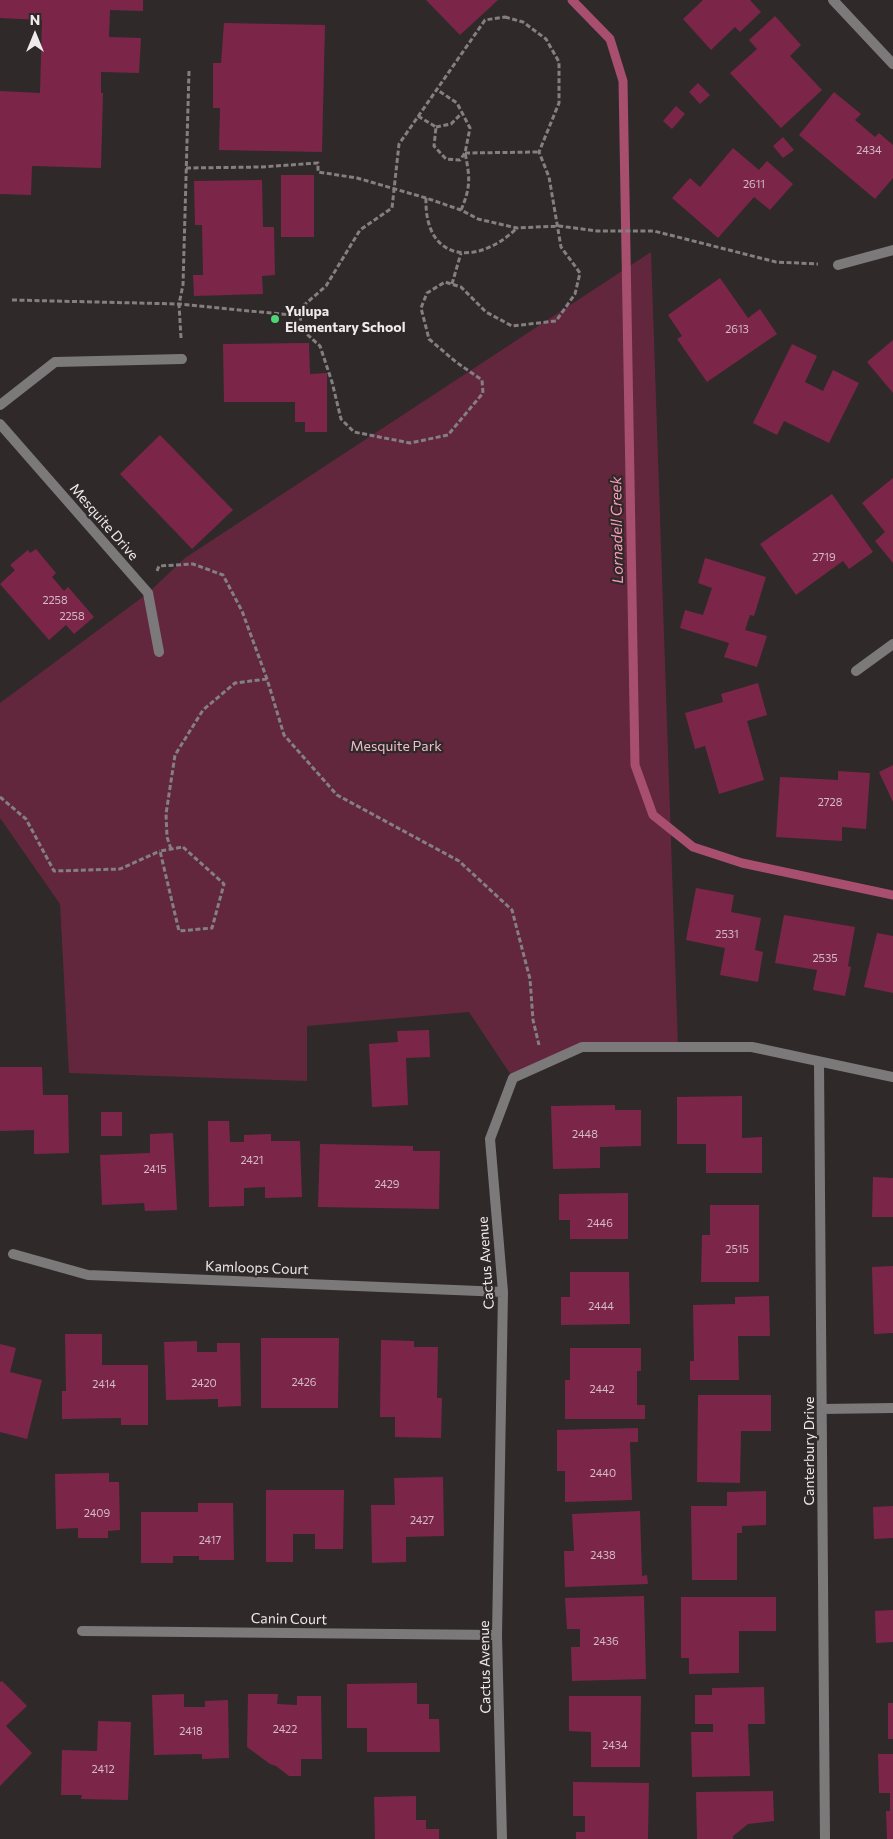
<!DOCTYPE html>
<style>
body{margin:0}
#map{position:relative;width:893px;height:1839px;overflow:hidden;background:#2f292a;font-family:Commissioner,sans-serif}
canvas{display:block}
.north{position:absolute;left:10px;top:10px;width:50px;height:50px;-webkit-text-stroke:4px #2f292a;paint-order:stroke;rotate:0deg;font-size:14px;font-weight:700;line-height:20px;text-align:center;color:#efebec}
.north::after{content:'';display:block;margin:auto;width:18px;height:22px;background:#efebec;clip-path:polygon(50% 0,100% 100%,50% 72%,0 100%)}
</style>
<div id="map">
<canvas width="893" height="1839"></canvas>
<div class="north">N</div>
</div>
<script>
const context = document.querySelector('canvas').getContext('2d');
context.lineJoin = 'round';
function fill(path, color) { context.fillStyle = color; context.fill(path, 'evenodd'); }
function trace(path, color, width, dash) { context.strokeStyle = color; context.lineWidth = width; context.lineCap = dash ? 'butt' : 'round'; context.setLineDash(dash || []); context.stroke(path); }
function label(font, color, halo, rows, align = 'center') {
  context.font = font + ' Commissioner,sans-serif'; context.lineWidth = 4.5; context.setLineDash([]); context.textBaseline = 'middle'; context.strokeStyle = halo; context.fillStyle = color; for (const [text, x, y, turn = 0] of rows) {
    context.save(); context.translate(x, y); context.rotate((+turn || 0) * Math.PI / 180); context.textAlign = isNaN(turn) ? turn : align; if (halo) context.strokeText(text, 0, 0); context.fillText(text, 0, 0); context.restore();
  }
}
fill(new Path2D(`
 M651,252L678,1047H582L513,1078L469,1012L307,1026V1081L69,1073L60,904L0,818V703L148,593L185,558Z`), '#63273d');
trace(new Path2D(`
 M572,0L610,39L623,81L635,765L653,815L693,847L742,863L893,895`), '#a84f6f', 9);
fill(new Path2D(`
 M0,0H143V11L110,10L109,37L141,38L139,73L101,72V93H103L101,168L32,166L31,195L0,194V91L40,93L42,20L0,18Z
 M426,0H498L460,35Z
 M703,0H750L761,12L740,32L735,27L711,50L683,19Z
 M775,16L801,45L790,56L822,90L781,128L730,73L757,49L749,40Z
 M224,23L325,25L322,152L219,150L220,108H213V63H221Z
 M698,83L710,95L700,104L689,92Z
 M834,92L861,114L855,120L875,137L879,133L893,145V178L875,199L799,135Z
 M676,106L685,114L672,129L663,121Z
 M783,137L794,150L783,158L773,146Z
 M733,148L759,170L767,161L793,184L770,210L754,197L718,238L672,198L690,178L700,187Z
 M281,175H314V237H281Z
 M262,180L263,227H274L275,275L262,276L263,294L194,296L193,275H203L202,225H195L194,181Z
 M720,278L748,318L760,309L777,334L707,382L677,339L682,336L668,315Z
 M893,340V393L867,362Z
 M309,343L310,374L327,373V432H305V422H295V402H224L223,344Z
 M792,344L817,356L805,382L823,391L833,370L859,383L829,443L784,421L777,435L753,423Z
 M160,435L233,510L192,549L120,474Z
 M893,478V563L875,541L885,532L862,503Z
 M832,494L873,552L849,569L843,561L796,595L760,544Z
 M36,549L56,573L52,577L64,591L68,587L94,617L74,634L66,625L49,640L0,584L15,570L10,565L28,550L30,553Z
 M705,558L766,577L754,616L750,615L745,630L767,636L757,667L724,657L729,643L680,628L685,610L703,615L712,588L698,583Z
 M758,683L767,715L747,721L764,780L719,794L705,746L695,749L685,713L723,702L721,694Z
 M893,765V802L879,772Z
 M838,771L870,773L866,829L842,827V841L776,837L780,777L838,780Z
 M696,888L734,895L731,912L761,918L755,950L763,952L758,982L720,975L725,948L686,940Z
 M784,915L855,927L848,966L851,967L845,996L813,990L817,970L775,963Z
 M877,933L893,936V993L864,987Z
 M429,1030L430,1057L406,1058L408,1105L372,1107L369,1044L398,1042L397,1031Z
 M0,1067H42L43,1095H68L69,1153L34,1154V1130L0,1131Z
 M742,1096V1138L762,1137V1173H706V1144H677V1097Z
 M615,1105V1110H641V1146L600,1147V1168L553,1169L551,1106Z
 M101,1112H122V1136H101Z
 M208,1121H229L230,1142H244V1135L271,1134V1141H300L302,1197L265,1198V1187L244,1188V1206L209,1207Z
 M173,1133L177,1210L145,1211L144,1203L102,1205L100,1155L150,1153V1134Z
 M320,1144L413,1146V1151H440L439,1209L318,1207Z
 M873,1177L893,1178V1217H872Z
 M628,1193V1239H570V1220H559V1194Z
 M710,1205H759V1282H701L702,1235H710Z
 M893,1266V1333L874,1334L872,1267Z
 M570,1272H629L630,1324L561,1325V1297H570Z
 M769,1296L770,1336H738L739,1380H690V1361H694L693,1305L735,1304V1297Z
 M65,1334H102V1365H148V1425H121V1418L62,1419V1391H66Z
 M261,1338H339L338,1408H261Z
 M381,1340L414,1341V1347H438L437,1398H442L441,1438L395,1437V1417H380Z
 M197,1341V1352H217V1343H240L241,1406L218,1407V1399L166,1400L164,1342Z
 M0,1344L16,1348L10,1372L42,1380L27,1439L0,1432Z
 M570,1348H641V1371H637V1405H645V1419H565V1380H570Z
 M698,1395H771V1431H741L740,1483L697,1482Z
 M638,1428V1442H630L632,1500L565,1502V1471H557V1430Z
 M109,1473V1482H119L120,1530L108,1531V1538H78V1528L56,1529L55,1474Z
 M443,1477L444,1536L406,1537V1562L372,1563L371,1505H395L394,1478Z
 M266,1490H344L343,1549H315V1534H293V1562H266Z
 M766,1491V1525L742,1526V1533H737V1580H692L691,1506H727V1492Z
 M198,1503H233L234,1560H199V1556H173V1563H141V1512H198Z
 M893,1506V1538L874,1539L873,1507Z
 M640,1511L642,1576L647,1575L648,1584L565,1587L564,1551H574L572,1514Z
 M644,1596L646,1679L572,1681L571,1647H580V1629H567L565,1598Z
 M681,1597H776V1631H739V1673L689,1674V1658H681Z
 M893,1610V1642L876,1643L875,1611Z
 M2,1681L27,1706L6,1726L32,1753L0,1786V1682Z
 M417,1683V1704H429V1719H439L440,1752H367V1728H347V1684Z
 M764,1687L765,1724H748L750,1776L692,1777L691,1732H713V1724H695V1695H712V1688Z
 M184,1694V1707H205V1701L228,1700L229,1758L202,1759V1754L154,1755L152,1695Z
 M248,1694H278L277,1704L297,1705V1696H321L322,1759H301V1776H289L276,1766L270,1764L247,1747Z
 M569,1696H641L640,1767H591V1732L569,1731Z
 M888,1703H893V1739H888Z
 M98,1721L131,1722L128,1800L81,1799L82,1795H61L62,1750L97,1751Z
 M878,1754H893V1839H887L886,1811H890V1793H879Z
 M573,1782L649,1783L648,1839H576V1832H585V1816H573Z
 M773,1791L774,1821L748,1824L733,1836V1839H697L696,1792Z
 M416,1796V1820H426V1829H439V1839H375L374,1797Z`), '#7b2648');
trace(new Path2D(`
 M505,17L523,22L546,39L559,62V103L539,152L549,177L561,247L580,273L575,294L556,321L512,326L486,312L461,287L445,282L427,293L421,308L429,339L456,362L482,380L483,393L448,435L410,443L354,432L341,419L332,382L320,346L299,327L303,306L326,286L360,230L392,208L399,144L485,20Z
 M418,116L436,127L434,146L446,159L460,160L465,153L470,128L457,103L436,89
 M436,127L451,124L462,113
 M465,153L539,152
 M186,168L261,167L318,163V172L357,178L426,198L461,210L478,219L517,228L559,226L597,231H654L776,262L818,264
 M426,198C424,262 477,267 517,228
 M461,210C471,187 470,177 465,153
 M452,284L461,253
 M12,300L179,304L301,316
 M181,338L179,304L183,285L189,71
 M157,571L159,566L193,564L223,575L242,611L267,679L284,735L337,795L459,861L512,910L530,979L533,1020L539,1045
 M0,797L26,819L54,871L120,869L160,851
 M183,847L224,884L212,928L179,931L160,851Z
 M171,849L167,837L166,814L175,755L203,710L235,683L267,679`), '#847f80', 3, [5, 2.5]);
trace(new Path2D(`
 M0,405L55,362L182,359`), '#7c797a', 10);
trace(new Path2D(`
 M833,0L893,64
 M838,265L893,250
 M0,424L148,593L159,652
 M856,671L893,644
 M819,1062L825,1839
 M13,1254L88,1275L503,1292
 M822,1409L893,1408
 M82,1631L497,1635
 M502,1839L497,1635L503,1292L490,1139L513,1078L582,1047H752L893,1077`), '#7c797a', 10);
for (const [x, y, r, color] of [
 [275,319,5,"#4ed675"]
]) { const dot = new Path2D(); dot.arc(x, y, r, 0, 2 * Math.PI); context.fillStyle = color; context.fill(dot); trace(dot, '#2f292a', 2); }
label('11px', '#d2bac3', null, [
 ["2434",869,150],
 ["2611",754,184],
 ["2613",737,329],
 ["2719",824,557],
 ["2258",55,600],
 ["2258",72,616],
 ["2728",830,802],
 ["2531",727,934],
 ["2535",825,958],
 ["2448",585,1134],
 ["2421",252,1160],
 ["2415",155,1169],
 ["2429",387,1184],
 ["2446",600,1223],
 ["2515",737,1249],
 ["2444",601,1306],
 ["2426",304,1382],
 ["2420",204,1383],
 ["2414",104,1384],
 ["2442",602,1389],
 ["2440",603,1473],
 ["2409",97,1513],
 ["2427",422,1520],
 ["2417",210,1540],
 ["2438",603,1555],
 ["2436",606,1641],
 ["2422",285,1729],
 ["2418",191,1731],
 ["2434",615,1745],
 ["2412",103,1769]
]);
label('bold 14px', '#efebec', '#2f292a', [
 ["Yulupa",285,311],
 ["Elementary School",285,327]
], 'left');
label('14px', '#efebec', '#2f292a', [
 ["Mesquite Drive",104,522,49],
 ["Cactus Avenue",486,1263,-94],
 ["Kamloops Court",257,1268,2],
 ["Canterbury Drive",809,1451,-90],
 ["Canin Court",289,1619,1],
 ["Cactus Avenue",485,1667,-91]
]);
label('14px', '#efbdcb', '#2f292a', [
 ["Mesquite Park",396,746]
]);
label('italic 15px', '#fe9cbc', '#2f292a', [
 ["Lornadell Creek",617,530,-91]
]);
</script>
